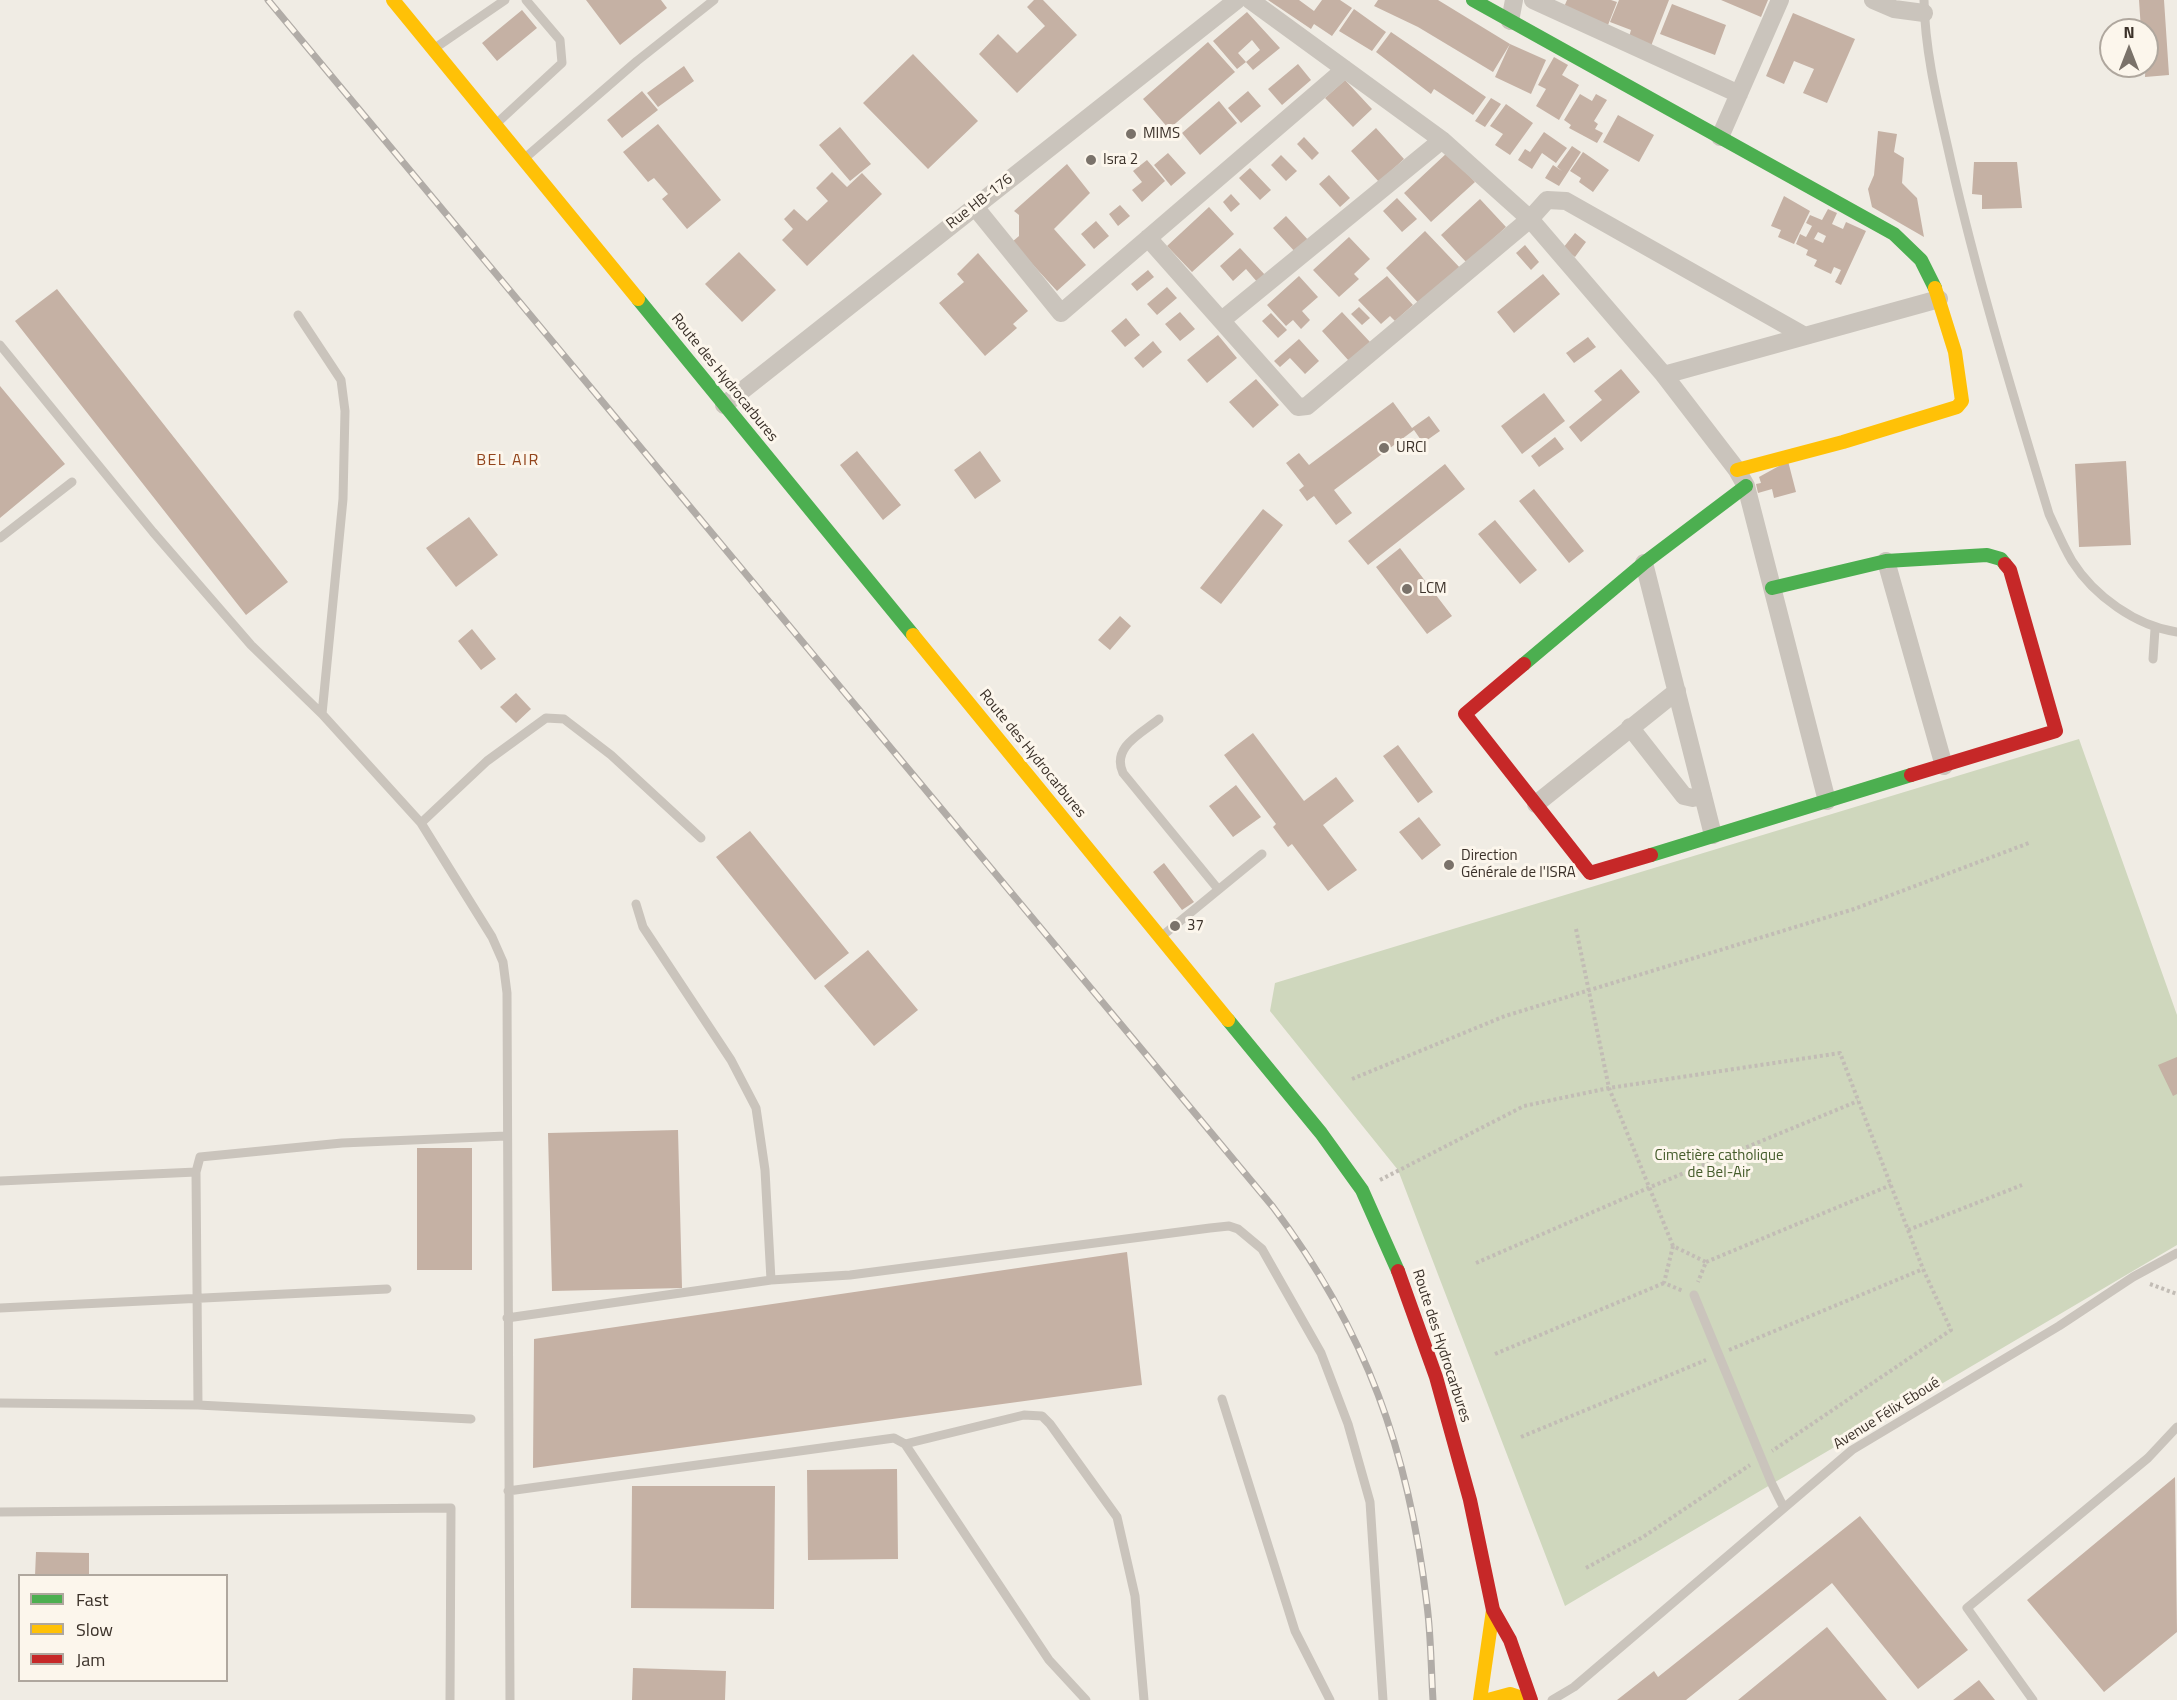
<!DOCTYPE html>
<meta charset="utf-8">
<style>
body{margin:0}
#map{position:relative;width:2177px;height:1700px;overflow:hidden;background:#f0ece4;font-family:"Titillium Web",sans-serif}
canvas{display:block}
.legend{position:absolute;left:18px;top:1574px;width:210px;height:108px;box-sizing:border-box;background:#fcf6ec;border:2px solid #afa79e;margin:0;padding:8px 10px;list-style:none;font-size:18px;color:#3b3129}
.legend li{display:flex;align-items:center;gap:12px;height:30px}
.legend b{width:30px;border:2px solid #afa79e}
.north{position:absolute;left:2099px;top:18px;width:60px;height:60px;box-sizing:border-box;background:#fcf6ec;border:2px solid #afa79e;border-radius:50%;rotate:0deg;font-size:16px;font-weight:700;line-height:24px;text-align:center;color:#3b3129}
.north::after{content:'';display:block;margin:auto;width:21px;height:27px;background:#7a726a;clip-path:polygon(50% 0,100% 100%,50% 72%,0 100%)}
</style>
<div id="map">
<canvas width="2177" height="1700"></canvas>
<ul class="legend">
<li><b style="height:8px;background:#4caf50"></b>Fast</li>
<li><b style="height:8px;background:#ffc107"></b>Slow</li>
<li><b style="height:8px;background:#c62828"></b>Jam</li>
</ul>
<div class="north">N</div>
</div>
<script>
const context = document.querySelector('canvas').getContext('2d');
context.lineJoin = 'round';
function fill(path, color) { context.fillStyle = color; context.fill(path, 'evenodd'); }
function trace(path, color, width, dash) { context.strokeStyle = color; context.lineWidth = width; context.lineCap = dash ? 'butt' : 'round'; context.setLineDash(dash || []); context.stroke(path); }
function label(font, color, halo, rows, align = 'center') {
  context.font = font + ' "Titillium Web",sans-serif'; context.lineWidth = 6; context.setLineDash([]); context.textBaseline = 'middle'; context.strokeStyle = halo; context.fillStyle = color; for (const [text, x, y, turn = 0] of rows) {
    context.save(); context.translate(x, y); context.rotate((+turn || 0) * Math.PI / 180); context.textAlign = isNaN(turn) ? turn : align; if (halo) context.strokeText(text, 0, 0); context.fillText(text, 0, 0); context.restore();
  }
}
fill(new Path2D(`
 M2079,739L2177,1015V1245L1565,1606L1398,1170L1270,1011L1275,983Z`), '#cfd7bd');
fill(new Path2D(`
 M586,0H661L667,8L620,45Z
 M1034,0H1043L1077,35L1017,93L979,54L998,34L1017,53L1045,26L1027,7Z
 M1268,0H1299L1314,11L1322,0H1340L1352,8L1332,36L1314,24L1311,29Z
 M1378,0H1438L1510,44L1493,72L1418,27L1374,6Z
 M1567,0H1611L1617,2L1608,25L1564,7Z
 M1619,0H1669L1651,46L1629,37L1631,30L1610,22Z
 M1721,0H1768L1761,17Z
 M2139,0H2164L2169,75L2145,77L2147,30H2141Z
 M1672,4L1726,25L1715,55L1660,34Z
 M1354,9L1386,32L1372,51L1339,31Z
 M522,10L537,28L497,61L482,43Z
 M1247,12L1280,48L1253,70L1246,62L1260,50L1252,40L1238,53L1246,62L1237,69L1213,41Z
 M1793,13L1855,39L1827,103L1803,93L1814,69L1794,61L1784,84L1766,76Z
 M1391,32L1486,97L1473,115L1434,89L1431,94L1376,52Z
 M1208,42L1235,72L1169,129L1143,99Z
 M1510,44L1546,60L1531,94L1495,77Z
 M913,54L978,121L928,169L863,103Z
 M1554,57L1568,65L1562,75L1579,85L1559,120L1536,106L1546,89L1538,85Z
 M1298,64L1311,80L1282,105L1268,89Z
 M684,66L694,81L658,107L647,93Z
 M1345,80L1372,109L1353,127L1325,98Z
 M642,91L658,110L622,138L607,120Z
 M1248,91L1261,106L1241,123L1228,108Z
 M1580,94L1592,101L1596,94L1607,100L1594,121L1598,124L1595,129L1603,133L1597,143L1569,128L1571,125L1564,120Z
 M1491,98L1501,104L1485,127L1475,121Z
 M1219,101L1237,123L1200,155L1182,133Z
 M1506,104L1533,123L1510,155L1495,145L1503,134L1490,126Z
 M1618,115L1654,135L1639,162L1603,142Z
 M658,124L721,200L687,229L662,199L668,194L654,178L648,182L623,152Z
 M840,127L871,164L850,181L819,145Z
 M1376,128L1404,159L1379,182L1351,151Z
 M1878,131L1897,134L1894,152L1904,158L1902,183L1917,198L1924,237L1872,207L1868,189L1874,175Z
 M1544,132L1567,148L1556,163L1542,153L1532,169L1518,160L1525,149L1530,152Z
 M1304,137L1319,153L1312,160L1297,144Z
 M1572,146L1581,152L1559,186L1545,178L1553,165L1562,171L1557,167Z
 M1448,152L1475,182L1431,222L1404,193Z
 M1583,152L1609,170L1593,192L1579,182L1581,178L1570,171Z
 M1168,153L1186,173L1171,186L1154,165Z
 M1281,155L1297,171L1286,181L1271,165Z
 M1147,160L1165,181L1142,202L1132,190L1142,182L1133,171Z
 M1974,162H2017L2022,208L1982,209V195L1972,194Z
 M1067,164L1090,193L1054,229L1086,265L1057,291L1012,242L1019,236V215L1014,211Z
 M1250,168L1271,190L1260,200L1239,178Z
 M832,172L847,187L862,173L882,194L807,266L782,240L793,229L784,219L794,209L807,221L828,201L816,188Z
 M1329,175L1350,198L1340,207L1319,184Z
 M1231,194L1240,204L1231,212L1223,202Z
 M1784,196L1810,211L1794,244L1778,237L1781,230L1771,226Z
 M1397,198L1417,219L1402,232L1383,211Z
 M1480,199L1506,227L1467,263L1441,235Z
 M1120,205L1130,216L1118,226L1109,214Z
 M1209,207L1234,234L1192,272L1167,246Z
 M1828,209L1837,213L1832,224L1843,229L1846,222L1866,231L1841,285L1835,282L1841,270L1834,267L1831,274L1814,266L1817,260L1806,255L1808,250L1796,244L1800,234L1806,237L1812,226L1806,223L1810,215L1822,220ZM1818,232L1826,236L1823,243L1814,239Z
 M1286,216L1310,242L1297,254L1273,228Z
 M1096,221L1109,236L1094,249L1081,234Z
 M1425,231L1463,271L1423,308L1386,268Z
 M1575,233L1586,242L1575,257L1563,248Z
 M1349,237L1370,259L1354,274L1359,279L1339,297L1313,270Z
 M1525,245L1539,262L1531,270L1516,253Z
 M1240,248L1266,276L1258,283L1246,269L1233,281L1220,266Z
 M739,252L776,290L742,322L705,284Z
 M978,253L1028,311L1013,324L1017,328L985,356L939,303L964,282L957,274Z
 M1148,270L1154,277L1137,291L1131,284Z
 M1543,274L1560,294L1514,333L1497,312Z
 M1299,276L1318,297L1302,311L1310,320L1301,329L1293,320L1286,326L1267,305Z
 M1387,276L1413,305L1395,321L1390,316L1381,324L1358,300Z
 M1167,287L1177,298L1157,315L1147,304Z
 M57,289L288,582L246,615L15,321Z
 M1359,307L1370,318L1362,325L1351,314Z
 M1180,312L1195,329L1180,341L1165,324Z
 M1342,312L1370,342L1349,361L1322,331Z
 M1271,313L1287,330L1278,338L1262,321Z
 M1126,318L1140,335L1125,347L1111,331Z
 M1218,335L1237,358L1207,383L1187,360Z
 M1588,337L1596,347L1574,363L1566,353Z
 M1299,339L1319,361L1305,374L1290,358L1280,367L1274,361Z
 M1153,341L1162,352L1143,368L1134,358Z
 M1621,369L1640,392L1581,442L1569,427L1602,400L1594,391Z
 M1256,379L1279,405L1253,428L1229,402Z
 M0,386L65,464L0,518Z
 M1544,393L1565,421L1522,454L1501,426Z
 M1393,402L1412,428L1429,416L1440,431L1423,443L1414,430L1334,490L1352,513L1336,525L1314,496L1307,501L1299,490L1304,486L1286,463L1299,453L1309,465Z
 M1555,437L1564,449L1539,467L1531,456Z
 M857,451L901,505L883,520L840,465Z
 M980,451L1001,481L975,499L954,470Z
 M1788,461L1796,492L1774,498L1772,489L1758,493L1756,484L1761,483L1759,477Z
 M2126,461L2131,545L2079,547L2075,464Z
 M1445,464L1465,489L1368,565L1348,541Z
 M1534,489L1584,551L1569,563L1519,501Z
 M1263,509L1283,525L1221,604L1200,588Z
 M469,517L498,555L456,587L426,548Z
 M1495,520L1537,570L1520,584L1478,534Z
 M1400,548L1452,616L1427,634L1376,567Z
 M1120,616L1131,626L1110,650L1098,640Z
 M472,629L496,659L481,670L458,641Z
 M516,693L531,709L516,723L500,707Z
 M1253,733L1304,801L1336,777L1354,801L1323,825L1357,870L1328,891L1292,844L1288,847L1273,827L1276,824L1224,755Z
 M1398,745L1433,792L1418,803L1383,756Z
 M1236,785L1261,817L1233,837L1209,806Z
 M1419,817L1441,845L1422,860L1399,832Z
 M750,831L849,953L815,980L716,857Z
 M1164,863L1194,902L1182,910L1153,872Z
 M868,950L918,1010L874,1046L824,986Z
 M2177,1057V1094L2173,1096L2158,1065Z
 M678,1130L682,1288L552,1291L548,1133Z
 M417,1148H472V1270H417Z
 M1127,1252L1142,1385L533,1468L534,1339Z
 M897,1469L898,1559L808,1560L807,1470Z
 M2175,1477L2177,1632L2104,1692L2027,1600Z
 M632,1486H775L774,1609L631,1608Z
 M1860,1516L1968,1650L1918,1689L1832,1583L1686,1700H1617L1654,1671L1658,1677Z
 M36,1552L89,1553V1576H35Z
 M1827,1627L1887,1700H1738Z
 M633,1668L726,1671L725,1700H632Z
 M1979,1680L1995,1700H1953Z`), '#c5b1a4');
trace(new Path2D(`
 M1576,929L1609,1088L1673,1246L1706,1262L1698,1282
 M1352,1079L1505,1016L1854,909L2029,843
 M1380,1180L1524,1106L1609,1088L1840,1053L1923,1269L1951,1330L1772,1451
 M1908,1230L2022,1185
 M1673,1246L1664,1283L1683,1291
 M1706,1262L1891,1185
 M1476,1263L1648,1188L1858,1101
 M2150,1284L2177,1294
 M1729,1350L1923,1269
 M1495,1354L1664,1283
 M1521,1437L1706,1360
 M1586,1568L1643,1537L1750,1465`), '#c2bcb5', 4, [3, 3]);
trace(new Path2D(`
 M1924,0C1925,55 1939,108 1951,162C1978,281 2014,398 2049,514C2056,529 2063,546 2072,561C2094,596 2136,626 2177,632
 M435,48L505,0
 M496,124L562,63L560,40L526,0
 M525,158L637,61L714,0
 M298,315L341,380L345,411L343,499L322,714
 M0,345L153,532L251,645L322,714L421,823L492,937L503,962L507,993L510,1700
 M0,538L72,482
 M2153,659L2155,629
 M1159,719C1142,733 1111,747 1123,773L1218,889
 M421,823L487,761L546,718L564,719L611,755L701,838
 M636,904L643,927L731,1060L756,1108L765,1170L771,1280
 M1162,936L1262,854
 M0,1181L196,1172
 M1694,1295L1772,1484L1784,1508
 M0,1308L387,1289
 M507,1318L771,1280L850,1275L1210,1228L1229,1226L1238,1229L1262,1249L1321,1353L1348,1424L1370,1502L1383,1700
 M1222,1399L1295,1631L1330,1700
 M0,1403L198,1405L471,1419
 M198,1405L196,1172L200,1157L342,1143L506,1136
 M905,1444L1024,1415L1042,1416L1050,1424L1117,1517L1135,1596L1144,1700
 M508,1491L894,1438L905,1444L1049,1660L1086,1700
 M0,1512L451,1508L450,1700
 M1552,1700L1574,1687L1852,1450L2059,1326L2133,1277L2177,1253
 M2033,1700L1967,1608L2148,1458L2177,1427`), '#cac4bc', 9);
trace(new Path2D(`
 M1250,0L1442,140L1530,219L1664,375L1737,470L1746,486L1827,801
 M1533,0L1739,94
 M1873,0L1894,9L1924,13
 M1510,21L1514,0
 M1720,137L1780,0
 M975,207L1061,313L1345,69
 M1148,238L1298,407L1307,406L1530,219L1547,200L1566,201L1805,336
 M1222,320L1442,140
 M1664,375L1939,299
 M724,405L1237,0
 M1886,561L1944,766
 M1644,563L1713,835
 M1630,727L1684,796L1693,798L1703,795
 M1536,804L1677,691`), '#cac4bc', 18);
trace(new Path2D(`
 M1473,0L1894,234L1921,260L1935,288
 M638,299L913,635
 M1772,588L1886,561L1987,555L2001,559L2005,564
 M1524,664L1644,563L1746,486
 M1651,855L1911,775
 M1228,1020L1321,1133L1362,1190L1398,1271`), '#4caf50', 14);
trace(new Path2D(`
 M393,0L638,299
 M1737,470L1843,442L1957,407L1962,401L1955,352L1935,288
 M913,635L1228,1020
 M1480,1700L1493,1610
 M1488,1700L1510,1694L1528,1700`), '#ffc107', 14);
trace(new Path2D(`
 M1524,664L1465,714L1590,873L1651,855
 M1911,775L2056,731L2010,570L2005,564
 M1398,1271L1436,1377L1470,1500L1493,1610L1510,1640L1531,1700`), '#c62828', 14);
const rail = new Path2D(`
 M268,0L1273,1207C1366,1330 1409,1452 1427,1605C1431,1636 1431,1668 1433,1700`);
trace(rail, '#b1aca7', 7);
trace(rail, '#fcf6ec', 4.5, [14]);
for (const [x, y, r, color] of [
 [1131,134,6,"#7a726a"],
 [1091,160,6,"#7a726a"],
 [1384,448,6,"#7a726a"],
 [1407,589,6,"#7a726a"],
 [1449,865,6,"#7a726a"],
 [1175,926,6,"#7a726a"]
]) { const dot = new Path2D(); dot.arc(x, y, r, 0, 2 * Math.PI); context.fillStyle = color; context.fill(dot); trace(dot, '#fcf6ec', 2); }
label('15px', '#3b3129', '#fcf6ec', [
 ["MIMS",1143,134],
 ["Isra 2",1103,160],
 ["URCI",1396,448],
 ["LCM",1419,589],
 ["Direction",1461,856],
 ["Générale de l'ISRA",1461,873],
 ["37",1187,926]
], 'left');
label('15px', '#3b3129', '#fcf6ec', [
 ["Rue HB-176",980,202,-38],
 ["Route des Hydrocarbures",724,378,51],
 ["Route des Hydrocarbures",1032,754,51],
 ["Route des Hydrocarbures",1441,1346,72],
 ["Avenue Félix Eboué",1887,1414,-32]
]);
label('15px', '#455c2b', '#fcf6ec', [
 ["Cimetière catholique",1719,1156],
 ["de Bel-Air",1719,1173]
]);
context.letterSpacing = '1.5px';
label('16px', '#92441b', '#fcf6ec', [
 ["BEL AIR",508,461]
]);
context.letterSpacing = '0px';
</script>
